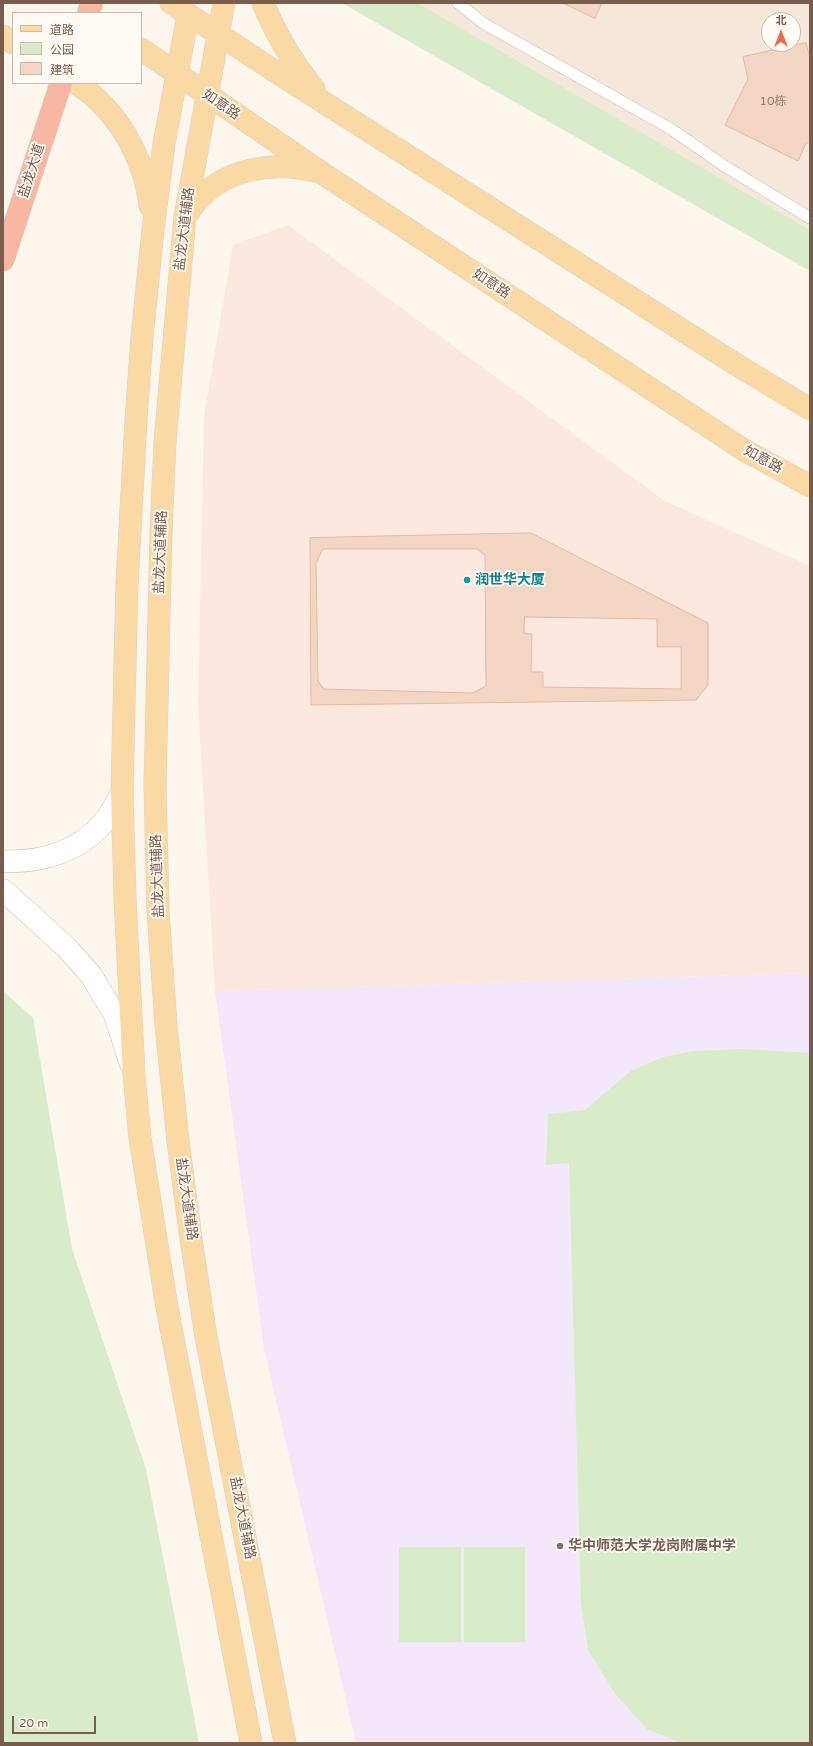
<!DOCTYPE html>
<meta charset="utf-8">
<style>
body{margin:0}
#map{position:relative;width:813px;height:1746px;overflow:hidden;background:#fdf6ec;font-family:"Varela Round","Noto Sans SC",sans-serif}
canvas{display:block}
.frame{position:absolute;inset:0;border:4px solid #7a5c4d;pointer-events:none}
.legend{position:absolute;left:12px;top:12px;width:130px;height:72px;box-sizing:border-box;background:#fffaf3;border:1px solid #cabbb1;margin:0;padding:5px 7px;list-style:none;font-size:12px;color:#7a5c4d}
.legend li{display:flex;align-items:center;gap:8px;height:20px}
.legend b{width:20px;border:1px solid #cabbb1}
.north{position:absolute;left:761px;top:12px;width:40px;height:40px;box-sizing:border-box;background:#fffaf3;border:1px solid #cabbb1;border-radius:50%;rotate:0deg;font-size:11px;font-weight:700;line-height:16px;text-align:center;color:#7a5c4d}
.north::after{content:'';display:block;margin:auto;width:14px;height:18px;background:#e76f51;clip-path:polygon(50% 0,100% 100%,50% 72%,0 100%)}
.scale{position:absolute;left:12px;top:1716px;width:84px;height:18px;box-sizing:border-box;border:2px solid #7a5c4d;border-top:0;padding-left:5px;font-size:12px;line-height:14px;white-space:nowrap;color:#7a5c4d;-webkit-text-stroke:3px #fffaf3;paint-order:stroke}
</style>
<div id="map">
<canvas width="813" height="1746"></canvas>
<div class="frame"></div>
<ul class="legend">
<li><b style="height:5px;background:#fbd9a5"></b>道路</li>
<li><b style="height:11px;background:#d8ecc9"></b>公园</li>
<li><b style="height:11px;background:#f3d5c3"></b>建筑</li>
</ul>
<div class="north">北</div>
<div class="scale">20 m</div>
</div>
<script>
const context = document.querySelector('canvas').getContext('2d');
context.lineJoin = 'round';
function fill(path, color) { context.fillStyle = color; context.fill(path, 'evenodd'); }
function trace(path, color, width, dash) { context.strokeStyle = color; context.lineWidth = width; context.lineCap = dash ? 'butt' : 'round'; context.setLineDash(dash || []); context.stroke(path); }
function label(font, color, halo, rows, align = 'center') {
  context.font = font + ' "Varela Round","Noto Sans SC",sans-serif'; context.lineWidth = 3.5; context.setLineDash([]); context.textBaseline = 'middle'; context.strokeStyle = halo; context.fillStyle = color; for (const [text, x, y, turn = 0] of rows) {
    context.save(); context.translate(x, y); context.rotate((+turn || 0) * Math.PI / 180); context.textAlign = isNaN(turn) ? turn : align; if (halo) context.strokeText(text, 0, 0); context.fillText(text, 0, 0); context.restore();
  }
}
fill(new Path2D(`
 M342,3H810V271ZM769,20H793V44H769Z`), '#f5e8da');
fill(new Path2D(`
 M288,225L665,501L810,566V973L215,991L198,705L204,416L233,245Z`), '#fde8e0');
fill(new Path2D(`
 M810,973V1743H356L264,1349L215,991Z`), '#f3e8fa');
fill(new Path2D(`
 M342,3H417L810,230V271Z
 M3,991L33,1018L72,1249L146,1469L199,1743H3Z
 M744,1049L810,1053V1743H681L647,1729L616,1695L588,1650L581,1602L569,1163L546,1165L548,1114L585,1110L631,1071L663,1057L694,1051Z
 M399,1547H461V1642H399Z
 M464,1547H525V1642H464Z`), '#d8ecc9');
const building = new Path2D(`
 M563,3H602L595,18Z
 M806,43L810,58V143H806L798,161L725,125L748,79L743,57Z
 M531,533L708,623V685L696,700L311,705L310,538Z
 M323,549H477L485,555L486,686L473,693L324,689L318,681L316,564Z
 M525,617L657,619V647H681V689L543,687V672H531L532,634L524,633Z`);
fill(building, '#f3d5c3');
trace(building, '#e6bba3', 1);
const lane = new Path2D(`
 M458,3L483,23L671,129L726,167L810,218`);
const street = new Path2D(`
 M3,861C40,863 79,852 104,822C111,814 116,803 122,793
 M3,890L66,947L91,975L115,1015L130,1062`);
const primary = new Path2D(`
 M171,3L276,72L737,365L810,409
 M224,3L185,217L165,442L161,532L155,785L158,910L166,1025L178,1141L191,1239L206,1337L285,1743
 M263,3C276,35 292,62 314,89
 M188,15L164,144L153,230L142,337L136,420L127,584L125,662L122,793L125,898L134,1075L140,1138L166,1302L251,1743
 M3,36L13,43
 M141,49L322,173L744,450L810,486
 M76,83C118,110 144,157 150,206
 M186,216C190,210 194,204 199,199C227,168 276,161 314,171`);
const highway = new Path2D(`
 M3,260L61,83`);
trace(lane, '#d1beb0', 12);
trace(street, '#d1beb0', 23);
trace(primary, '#dad1cd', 23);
trace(highway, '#dad1cd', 23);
trace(lane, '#fff', 11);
trace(street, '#fff', 22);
trace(primary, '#fbd9a5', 22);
trace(highway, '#f7b7a3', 22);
const highwayBridge = new Path2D(`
 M88,13L92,3`);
trace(highwayBridge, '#dad1cd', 23, []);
trace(highwayBridge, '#f7b7a3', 22);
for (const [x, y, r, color] of [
 [467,580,4,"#0f9aa8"],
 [560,1546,4,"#8d6e63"]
]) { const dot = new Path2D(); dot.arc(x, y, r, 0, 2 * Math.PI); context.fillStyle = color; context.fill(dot); trace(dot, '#fffaf3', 1.5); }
label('12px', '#987a6a', null, [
 ["10栋",773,102]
]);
label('14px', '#7a5c4d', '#fffaf3', [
 ["如意路",221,105,34],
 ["盐龙大道",32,171,-72],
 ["盐龙大道辅路",185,229,-83],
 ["如意路",491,284,33],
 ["如意路",763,460,29],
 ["盐龙大道辅路",161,552,-88],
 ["盐龙大道辅路",158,876,-92],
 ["盐龙大道辅路",186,1199,82],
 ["盐龙大道辅路",242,1518,79]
]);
label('bold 14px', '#0d838f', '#fffaf3', [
 ["润世华大厦",475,580]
], 'left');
label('bold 14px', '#785e54', '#fffaf3', [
 ["华中师范大学龙岗附属中学",568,1546]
], 'left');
</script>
